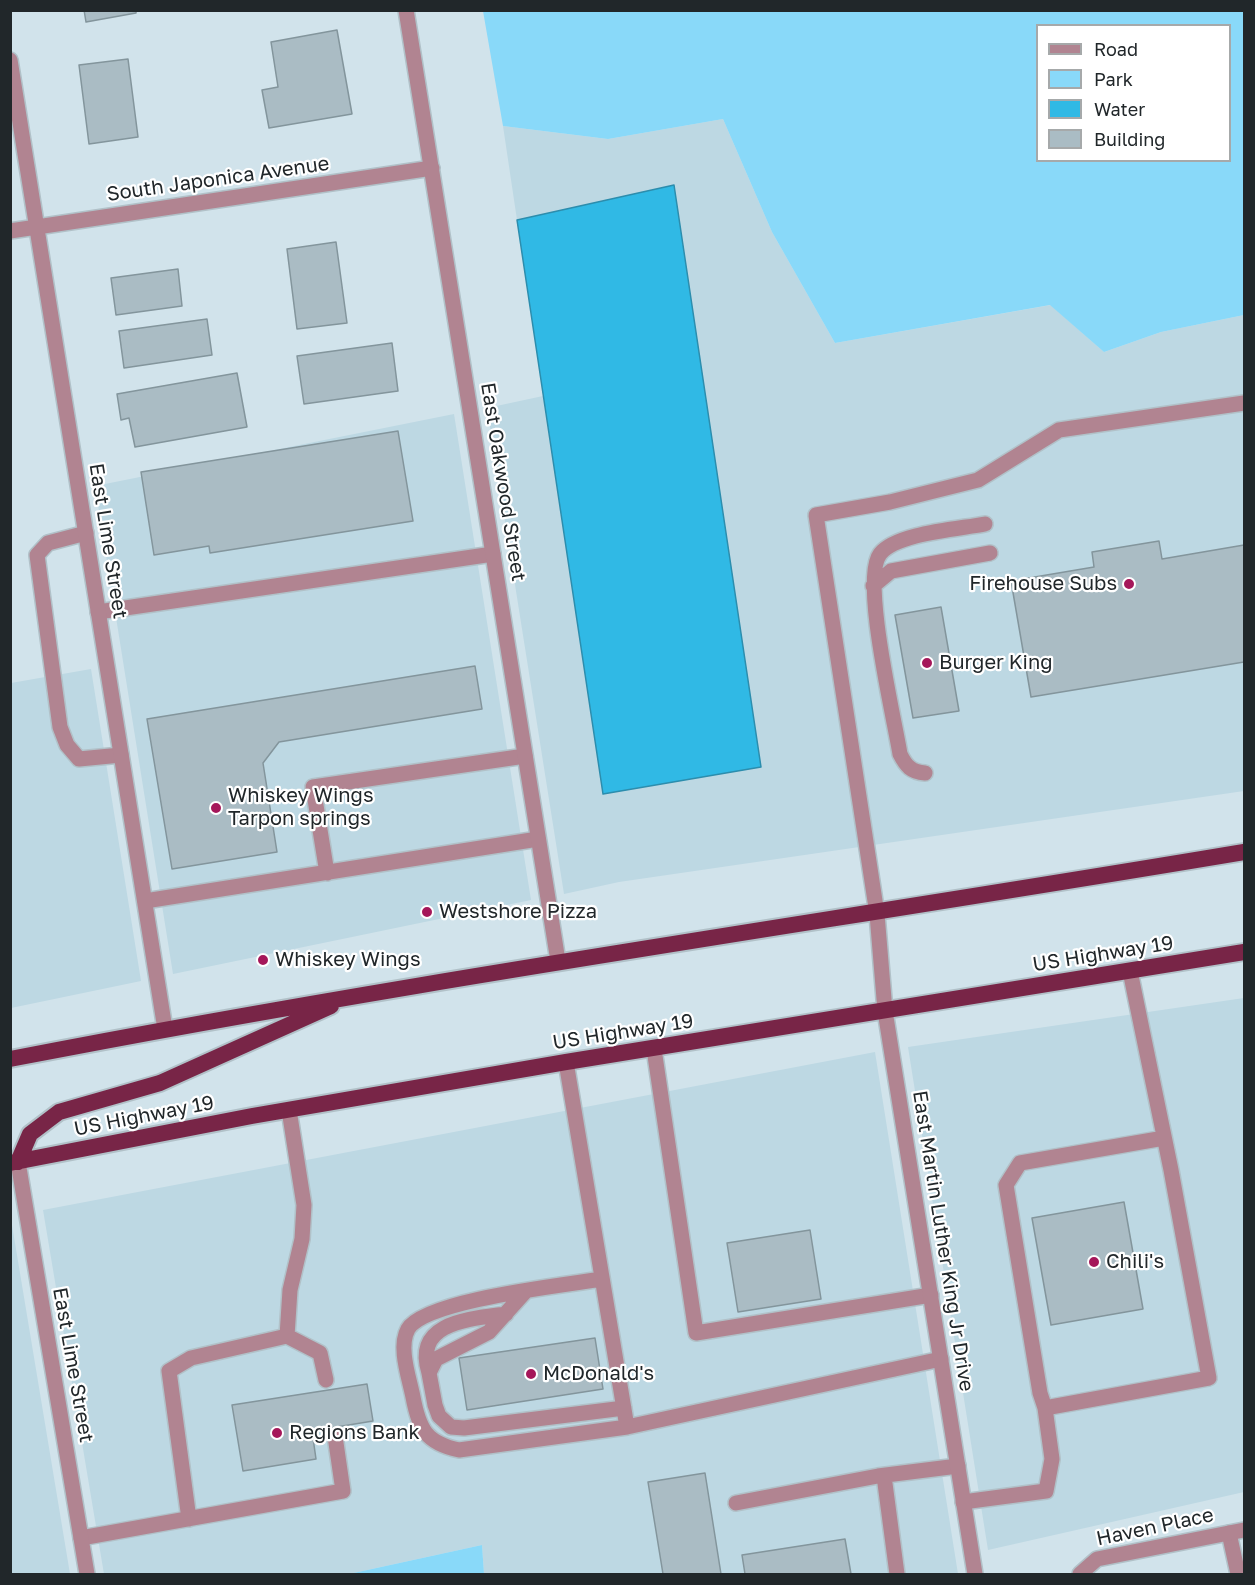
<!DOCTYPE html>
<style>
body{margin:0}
#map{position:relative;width:1255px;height:1585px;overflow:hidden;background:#d1e3eb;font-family:"Golos Text",sans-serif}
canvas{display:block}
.frame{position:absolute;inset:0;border:12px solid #21272a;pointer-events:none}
.legend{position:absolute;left:1036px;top:24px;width:195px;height:138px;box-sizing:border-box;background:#fff;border:2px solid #a6a9aa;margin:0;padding:8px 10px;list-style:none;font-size:18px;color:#21272a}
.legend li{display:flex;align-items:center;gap:12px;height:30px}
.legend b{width:30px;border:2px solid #a6a9aa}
</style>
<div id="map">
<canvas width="1255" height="1585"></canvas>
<div class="frame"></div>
<ul class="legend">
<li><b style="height:8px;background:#b18491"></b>Road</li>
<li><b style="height:16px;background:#89d9f9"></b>Park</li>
<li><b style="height:16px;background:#30b9e5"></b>Water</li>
<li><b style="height:16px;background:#aabcc4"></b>Building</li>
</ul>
</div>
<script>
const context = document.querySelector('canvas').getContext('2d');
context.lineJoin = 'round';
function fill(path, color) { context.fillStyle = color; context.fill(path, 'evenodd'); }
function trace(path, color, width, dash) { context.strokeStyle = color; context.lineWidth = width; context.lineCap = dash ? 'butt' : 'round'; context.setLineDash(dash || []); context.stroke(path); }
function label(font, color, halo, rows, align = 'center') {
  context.font = font + ' "Golos Text",sans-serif'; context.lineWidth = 4.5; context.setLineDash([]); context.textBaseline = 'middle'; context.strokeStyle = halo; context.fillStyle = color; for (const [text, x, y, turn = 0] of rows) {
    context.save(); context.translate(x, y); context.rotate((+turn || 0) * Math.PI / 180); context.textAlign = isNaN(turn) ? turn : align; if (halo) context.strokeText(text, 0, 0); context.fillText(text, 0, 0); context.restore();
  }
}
fill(new Path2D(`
 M723,119L772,232L835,343L1051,305L1104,352L1161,332L1244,315V791L619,882L564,894L487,408L543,396L603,793L761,766L673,185L517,220L503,126L608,139Z
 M454,414L531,900L173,974L95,486Z
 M91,669L141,981L11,1008V683Z
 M1244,998V1492L988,1550L908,1047Z
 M875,1052L958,1574H484L482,1545L349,1574H104L43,1210Z
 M11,1219L70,1574H11Z`), '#bdd8e3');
fill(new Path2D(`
 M483,11H1244V315L1161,332L1104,352L1050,305L835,343L772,232L723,119L608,139L503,126ZM1038,26H1230V160H1038Z
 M482,1545L484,1574H349Z`), '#89d9f9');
const water = new Path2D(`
 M674,185L761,767L603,794L517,220Z`);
fill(water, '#30b9e5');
trace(water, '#2c8dad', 1.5);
const building = new Path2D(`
 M84,10H136V13L86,22Z
 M337,30L352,114L269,128L262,90L278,87L271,42Z
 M128,59L138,137L89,144L79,65Z
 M336,242L347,323L297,329L287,249Z
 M178,269L182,306L116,315L111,278Z
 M207,319L212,355L124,368L119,331Z
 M392,343L398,391L304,404L297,356Z
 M237,373L247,427L135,447L129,418L121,420L117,394Z
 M398,431L413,521L210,553L209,546L154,555L141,472Z
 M1159,541L1162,559L1244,545V662L1031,697L1011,581L1094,567L1092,552Z
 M941,607L959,711L913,718L895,615Z
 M475,666L482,709L279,742L263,763L277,852L172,869L147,719Z
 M1124,1202L1143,1309L1051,1325L1032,1218Z
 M810,1230L821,1299L738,1312L727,1243Z
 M595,1338L603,1389L467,1410L459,1358Z
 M367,1384L373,1421L312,1431L316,1459L243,1471L232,1405Z
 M705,1473L721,1574H663L648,1482Z
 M845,1539L851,1574H745L742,1555Z`);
fill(building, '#aabcc4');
trace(building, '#83959c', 1.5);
const service = new Path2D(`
 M86,533L48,543L37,555L60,727L67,745L79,759L121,755
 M873,586L891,571L990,553
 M98,612L493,554
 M925,773C911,772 906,766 900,754C894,717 861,579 880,554C896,533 960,529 985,524
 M327,873L313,787L525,756
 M145,901L538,839
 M877,914L816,515L890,502L978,480L1059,430L1244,403
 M1130,971L1171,1170L1209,1378L1045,1408L1040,1393L1006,1185L1020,1163L1164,1138
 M654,1049L696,1333L931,1295
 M566,1062L627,1427
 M602,1279C566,1285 425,1300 408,1329C398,1347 409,1377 413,1397C419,1429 426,1443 459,1450L627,1427L941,1359
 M525,1292L489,1332L436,1359L429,1373L435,1405L439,1416L451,1427L464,1428L624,1408
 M287,1336L320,1353L326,1380
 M429,1373C413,1322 469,1319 506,1314
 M884,1476L897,1574
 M963,1502L1046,1491L1052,1459L1045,1408
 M736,1503L878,1476L958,1466
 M189,1519L169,1371L191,1358L287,1336L290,1290L302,1239L304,1205L289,1110
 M1229,1533L1238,1574
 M81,1538L343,1491L335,1436`);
const minor = new Path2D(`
 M406,10L558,961
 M10,60L165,1029
 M10,231L432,168
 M18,1162L87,1574
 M1080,1574L1097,1559L1244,1530`);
const tertiary = new Path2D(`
 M877,914L885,1011L975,1574`);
const trunk = new Path2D(`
 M10,1059C420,979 833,921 1244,852
 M18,1162L30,1134L59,1112L160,1083L331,1006
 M10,1163L252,1116L566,1062L1244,952`);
trace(service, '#b1c1c8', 18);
trace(minor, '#b1c1c8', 18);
trace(tertiary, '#b1c1c8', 18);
trace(trunk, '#b1c1c8', 20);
trace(service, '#b18491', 15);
trace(minor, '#b18491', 15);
trace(tertiary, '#b18491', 15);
trace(trunk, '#782547', 16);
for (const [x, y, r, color] of [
 [1129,584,6,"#a5175a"],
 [927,663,6,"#a5175a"],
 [216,808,6,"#a5175a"],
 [427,912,6,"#a5175a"],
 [263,960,6,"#a5175a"],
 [1094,1262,6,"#a5175a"],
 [531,1374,6,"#a5175a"],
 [277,1433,6,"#a5175a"]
]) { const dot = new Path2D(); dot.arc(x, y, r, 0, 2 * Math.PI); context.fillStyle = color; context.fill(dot); trace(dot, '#fff', 2); }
label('20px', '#21272a', '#fff', [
 ["South Japonica Avenue",218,179,-8],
 ["East Oakwood Street",503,482,81],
 ["East Lime Street",108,541,81],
 ["US Highway 19",1103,954,-9],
 ["US Highway 19",623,1032,-9],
 ["US Highway 19",144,1116,-11],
 ["East Martin Luther King Jr Drive",943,1241,81],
 ["East Lime Street",73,1365,80],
 ["Haven Place",1155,1527,-12]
]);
label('20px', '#21272a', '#fff', [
 ["Firehouse Subs",1117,584,"right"],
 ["Burger King",939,663],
 ["Whiskey Wings",228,796],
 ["Tarpon springs",228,819],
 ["Westshore Pizza",439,912],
 ["Whiskey Wings",275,960],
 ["Chili's",1106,1262],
 ["McDonald's",543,1374],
 ["Regions Bank",289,1433]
], 'left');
</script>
